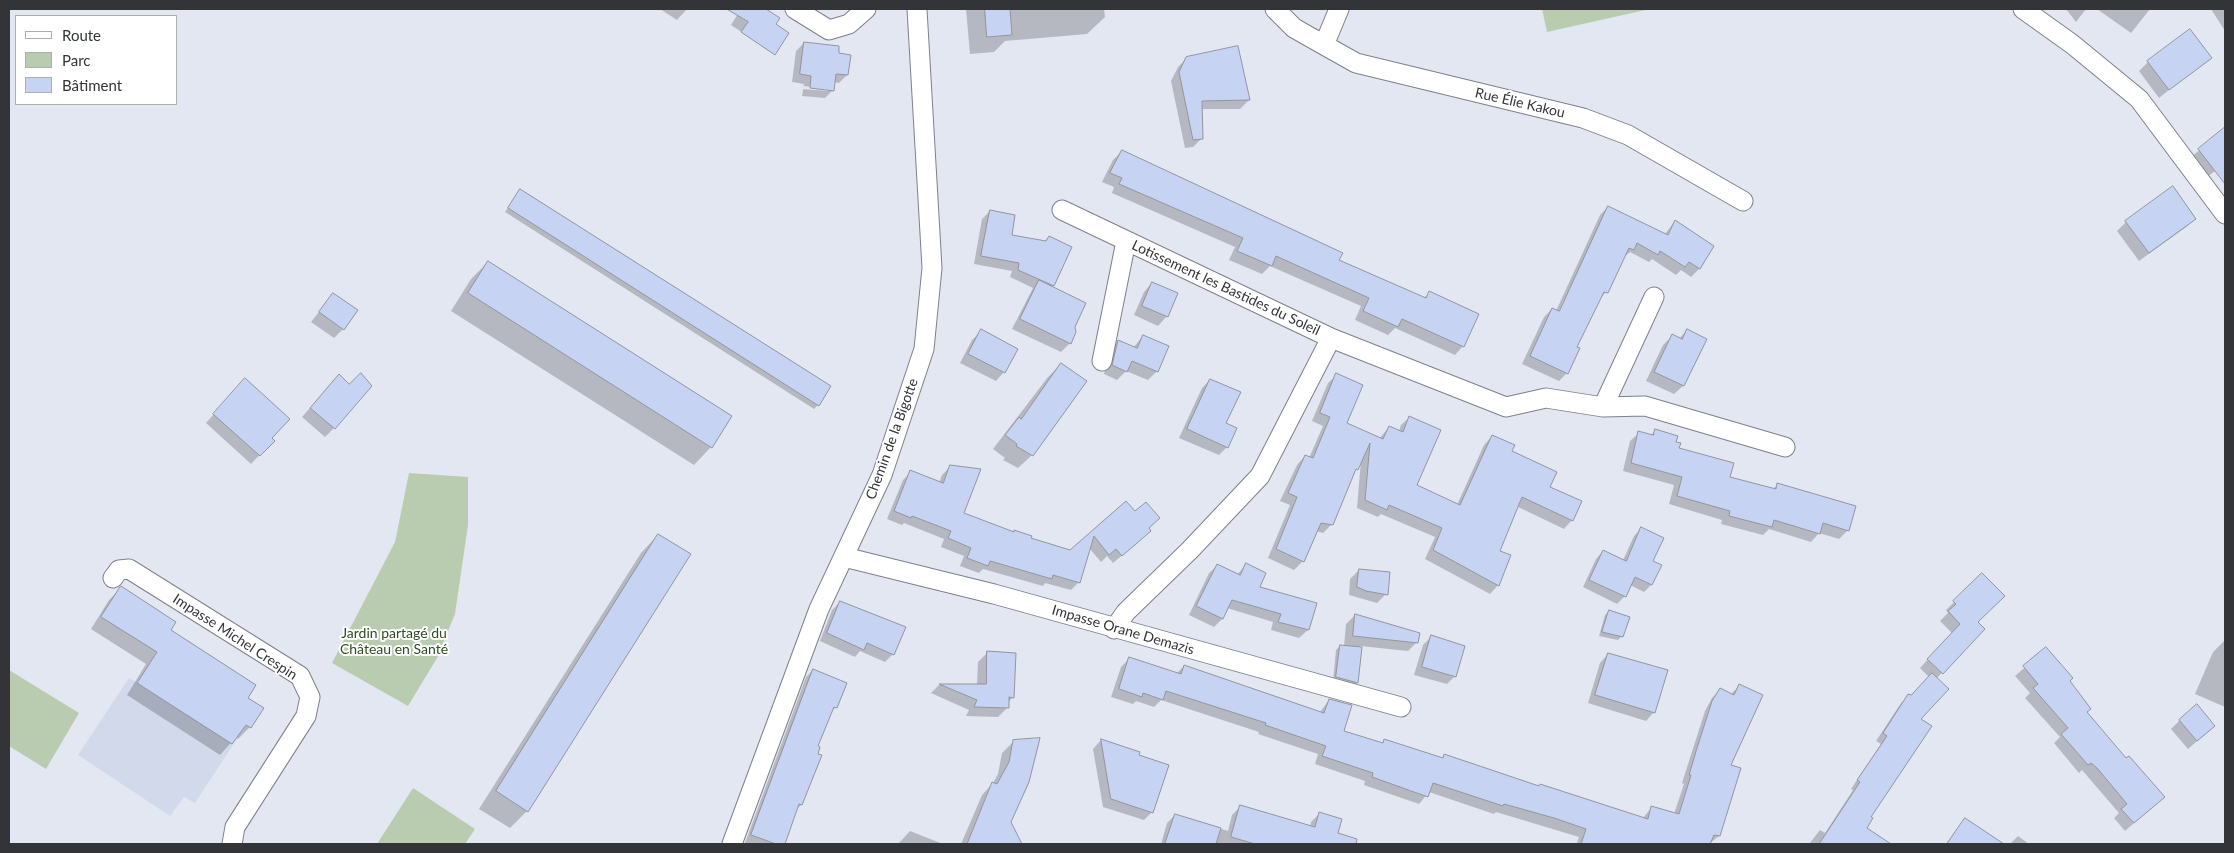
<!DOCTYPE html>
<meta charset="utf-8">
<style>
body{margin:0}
#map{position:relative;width:2234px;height:853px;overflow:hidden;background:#e3e7f2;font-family:Lato,sans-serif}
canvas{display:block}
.frame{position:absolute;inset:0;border:10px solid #323438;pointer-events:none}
.legend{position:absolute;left:15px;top:15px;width:162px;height:90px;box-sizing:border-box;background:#fff;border:1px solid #adaeaf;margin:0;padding:6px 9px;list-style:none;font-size:15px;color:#323438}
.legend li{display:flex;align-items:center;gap:10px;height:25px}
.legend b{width:25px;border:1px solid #adaeaf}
</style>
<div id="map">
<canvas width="2234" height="853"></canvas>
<div class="frame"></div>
<ul class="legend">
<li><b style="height:6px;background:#fff"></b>Route</li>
<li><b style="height:14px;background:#b9ccb0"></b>Parc</li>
<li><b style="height:14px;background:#c6d3f3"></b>Bâtiment</li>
</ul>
</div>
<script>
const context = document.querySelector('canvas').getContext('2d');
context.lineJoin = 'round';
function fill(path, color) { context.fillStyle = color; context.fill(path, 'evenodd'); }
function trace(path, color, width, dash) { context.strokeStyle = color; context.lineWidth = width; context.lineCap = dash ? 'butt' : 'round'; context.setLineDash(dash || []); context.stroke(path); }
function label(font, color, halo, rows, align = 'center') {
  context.font = font + ' Lato,sans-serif'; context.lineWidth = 4; context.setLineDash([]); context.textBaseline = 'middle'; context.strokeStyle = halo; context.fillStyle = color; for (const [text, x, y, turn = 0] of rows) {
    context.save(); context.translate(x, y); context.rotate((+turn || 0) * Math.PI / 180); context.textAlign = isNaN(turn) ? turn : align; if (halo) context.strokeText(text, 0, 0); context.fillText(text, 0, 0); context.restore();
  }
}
fill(new Path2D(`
 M171,630L256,685L248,698L264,708L246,725L195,803L184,797L170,816L78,755L129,678L138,683Z`), '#d2d9eb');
fill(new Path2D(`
 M1542,9H1650L1547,32Z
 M409,473L468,477V525L455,614L437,658L408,706L332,663L395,542Z
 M9,670L79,713L46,769L9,746Z
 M413,788L475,829L465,844H377Z`), '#b9ccb0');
fill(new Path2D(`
 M660,9H687L677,20Z
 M741,9H763L768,12L749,37L731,25Z
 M966,9H1104L1105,17L1087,34L1005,41L994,52L970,54Z
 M2066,9H2086L2076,22Z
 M2097,9H2150L2131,33Z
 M2211,9H2225V31Z
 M804,43L837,54L847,75L839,83L834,82L833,90L825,98L802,96L804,84L792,82L796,51ZM804,86L828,89V91L803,89Z
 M1237,47L1249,100L1240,109H1201V139L1193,147L1185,148L1171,81L1178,67L1187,58Z
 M2210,57L2159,98L2139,71L2148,62Z
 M2225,129V178L2222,180L2215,171L2206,178L2190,158Z
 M1122,151L1338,261L1423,299L1429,293L1463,346L1455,355L1395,328L1388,335L1355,320L1361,306L1270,266L1262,274L1229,260L1235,247L1112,193L1114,187L1102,182L1113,160Z
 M2173,188L2195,219L2186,227L2139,261L2117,231L2126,222Z
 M520,190L818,405L814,409L505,212Z
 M1608,207L1665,234L1675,221L1713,246L1699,269L1691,277L1681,270L1676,275L1652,259L1649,262L1630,252L1624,257L1606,292L1599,300L1576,348L1567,373L1559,381L1522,364L1544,317L1552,309L1556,311L1600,215Z
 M990,211L1010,236L1044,242L1049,237L1071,248L1051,287L1075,332L1070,343L1061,352L1012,329L1033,288L1010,277L1012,271L974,264L982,219Z
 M488,262L711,447L694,465L451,311L471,279Z
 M1152,283L1177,294L1166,317L1158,326L1134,315L1144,292Z
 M333,294L343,329L334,338L311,322Z
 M1687,330L1705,339L1683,386L1674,394L1646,381L1663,345L1672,336L1679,339Z
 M981,331L1004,372L996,381L960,363L972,340Z
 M1143,336L1168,346L1157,371L1148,380L1126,371L1117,380L1104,374L1109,350L1118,341L1133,348Z
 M1061,364L1032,455L1018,468L1003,460L1005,458L993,449L1048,377Z
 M1337,375L1345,424L1379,439L1389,427L1399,431L1401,425L1410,417L1415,486L1457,505L1484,445L1492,436L1548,488L1572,520L1564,529L1516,506L1499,552L1498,585L1490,594L1425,559L1435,537L1381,514L1378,517L1357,508L1361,460L1353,473L1332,524L1323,533L1316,531L1303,561L1294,570L1268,558L1290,505L1280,501L1297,465L1305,456L1309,458L1323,426L1312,421L1328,383Z
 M1210,380L1224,423L1227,447L1219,455L1179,438L1202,388Z
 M330,385L349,386L334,428L325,437L302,417Z
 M237,388L273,441L251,464L206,423Z
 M1655,431L1675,442L1678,449L1728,477L1773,489L1777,485L1848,530L1839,539L1819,533L1811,542L1769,529L1763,535L1721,524L1722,520L1669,504L1674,485L1623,471L1630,441L1639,433L1650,436Z
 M950,467L963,514L1030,539L1070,551L1126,503L1148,528L1142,539L1113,563L1107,556L1101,562L1089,548L1079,582L1071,590L1045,583L1043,586L983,569L979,573L960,566L964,556L941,547L944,539L904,523L902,525L887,519L903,480L911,472L939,483L942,475Z
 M1641,529L1651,585L1644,592L1630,585L1625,596L1617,604L1583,587L1596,559L1603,551L1623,560L1634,536Z
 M658,535L527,811L510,828L479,809L641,553Z
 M1246,564L1258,587L1315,604L1308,630L1299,638L1271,630L1273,622L1227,608L1222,619L1214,627L1189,615L1209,573L1218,565L1237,575Z
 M1359,570L1386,594L1377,603L1349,595L1350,579Z
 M1982,575L1977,622L1983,629L1936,679L1919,719L1870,817L1865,829L1873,834L1866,844H1809L1820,830L1825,833L1853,790L1851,789L1881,744L1876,741L1901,703L1909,696L1910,697L1929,677L1920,668L1952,633L1940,621L1948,613L1946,610Z
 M121,588L246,698L250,727L238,739L236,737L220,755L127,695L146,664L91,629L109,600Z
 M840,602L893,654L885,662L860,651L855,657L820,641L832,610Z
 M1609,611L1622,636L1618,640L1599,636L1605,615Z
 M1355,615L1417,642L1408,651L1360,646L1357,683L1353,687L1333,681L1336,650L1340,646H1344L1346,624Z
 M1431,637L1455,676L1447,684L1414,675L1423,645Z
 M2225,640V707L2195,694L2213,652Z
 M2046,649L2069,681L2086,713L2155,805L2125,831L2114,818L2119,813L2088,777L2082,770L2079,773L2054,743L2060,737L2025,698L2030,693L2015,676Z
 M987,653L1013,697L1008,703L1007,708L998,717L966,716L969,710L931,693L939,685H977L978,662Z
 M1608,654L1654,712L1646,721L1588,703L1600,663Z
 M1129,659L1176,674L1184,666L1320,712L1329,700L1342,731L1381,744L1385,740L1441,759L1444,756L1538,787L1643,818L1652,807L1674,814L1684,784L1682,783L1705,711L1712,698L1720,690L1730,695L1739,686L1719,836L1709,844H1580L1577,843L1579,837L1496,812L1494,814L1429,792L1419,804L1364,785L1365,781L1315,764L1318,754L1258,734L1259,732L1161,700L1154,707L1136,701L1133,704L1111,697L1121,667Z
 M813,670L836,707L829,714L816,746L801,805L795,811L784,844L745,843L806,677Z
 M2180,720L2204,735L2188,749L2171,729Z
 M1101,740L1152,812L1144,820L1103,807L1093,749Z
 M1014,741L1010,822L1020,842L1019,844H961L982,795L993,783L998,774L1002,753Z
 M1240,807L1310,827L1311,822L1319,814L1337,834L1347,836L1345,844H1161L1167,823L1175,815L1228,831L1232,815Z
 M1965,820L2002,844H1946Z
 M910,831L943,844H898Z
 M2018,836L2029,844H2010Z`), '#0003');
const building = new Path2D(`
 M727,9H766L780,18L776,24L789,33L775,55L741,32L748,22Z
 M985,9H1010L1012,35L987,37Z
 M2190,29L2212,58L2169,90L2147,61Z
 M804,42L839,46V53L851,55L848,75L836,74L834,91L810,88L811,76L800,74Z
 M1238,46L1250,100L1202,101L1203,139L1193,140L1179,72L1186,57Z
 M2225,127V184L2198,149Z
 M1122,150L1343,253L1339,260L1426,298L1429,291L1479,314L1464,347L1402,319L1398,327L1363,311L1369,298L1276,256L1272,266L1237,251L1243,238L1119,184L1122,178L1110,173Z
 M2173,186L2196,219L2149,253L2125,221Z
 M520,189L831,386L819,406L508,208Z
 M1608,206L1668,235L1675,220L1714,246L1700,269L1689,262L1685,267L1660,251L1658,255L1637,243L1634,250L1629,248L1608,293L1604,292L1577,347L1580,348L1568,374L1530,356L1552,308L1559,311Z
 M990,210L1015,215L1012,235L1046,241L1049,236L1072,247L1054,286L1018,270L1019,263L981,256Z
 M488,261L732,416L712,448L468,293Z
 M1039,280L1086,303L1075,327L1076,332L1071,344L1020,319Z
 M1152,282L1178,293L1168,317L1142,306Z
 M333,293L358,310L344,330L319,312Z
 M981,329L1018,349L1005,373L968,354Z
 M1687,329L1707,339L1684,386L1654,372L1672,334L1682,339Z
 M1143,335L1169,346L1158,372L1132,361L1127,372L1112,365L1118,340L1137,348Z
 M1061,363L1087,381L1033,456L1016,446L1017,444L1005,435L1019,417L1021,419Z
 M361,373L372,386L335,429L310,408L339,374L349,384Z
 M1336,373L1363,385L1347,423L1383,439L1389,426L1403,432L1409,416L1441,430L1417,485L1460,505L1492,435L1515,445L1512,451L1557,472L1550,487L1582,501L1573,521L1522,497L1500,551L1511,555L1499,586L1433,550L1442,528L1389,505L1387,510L1365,500L1370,443L1358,470L1356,469L1333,525L1321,523L1304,562L1276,549L1297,497L1288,493L1305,455L1313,458L1330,417L1320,413Z
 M245,378L290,419L272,438L275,441L260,456L213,414Z
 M1210,379L1241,392L1226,423L1237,428L1228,448L1187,429Z
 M1655,429L1678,436L1676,442L1681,443L1679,448L1734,463L1730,477L1776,489L1777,483L1856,506L1849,531L1823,523L1820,534L1774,520L1772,527L1729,516L1730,511L1677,496L1682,477L1631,463L1638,431L1653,435Z
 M950,465L981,469L964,513L1014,532V530L1032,536L1031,538L1070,550L1126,501L1135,511L1146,502L1160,518L1149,528L1151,531L1122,556L1116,549L1109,555L1094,536L1080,583L1053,575L1052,579L990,561L988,566L967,558L971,548L948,538L951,531L912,516L911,518L894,511L910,470L943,483Z
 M1641,527L1664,538L1653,561L1662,565L1652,585L1635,577L1626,597L1589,580L1603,550L1626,561Z
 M658,534L691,554L528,812L496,791Z
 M1246,563L1266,573L1260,587L1317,603L1309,630L1278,622L1281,614L1232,600L1223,619L1196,606L1217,564L1240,575Z
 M1359,569L1390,572L1388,595L1366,591L1357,587Z
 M1982,573L2005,596L1978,622L1985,629L1943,674L1927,659L1960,624L1948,611L1956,604L1953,601Z
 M121,586L176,622L171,630L256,685L248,698L264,708L251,728L246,725L232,744L137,683L157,652L101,617Z
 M840,601L906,627L894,655L867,643L864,650L827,633Z
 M1609,610L1630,617L1623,637L1602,632Z
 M1355,614L1420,633L1418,643L1353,636Z
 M1431,635L1465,646L1456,677L1422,667Z
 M1340,645L1362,647L1358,683L1336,677Z
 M2046,647L2073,678L2070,681L2091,709L2087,712L2126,758L2129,756L2165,797L2134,823L2121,809L2127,804L2097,768L2091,763L2088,765L2061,734L2068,728L2033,688L2038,684L2023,666Z
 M987,651L1016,653L1014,698L1009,697V708L974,707L977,700L939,684H986Z
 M1608,653L1668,670L1655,713L1595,695Z
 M1129,657L1181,674L1184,665L1324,713L1329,699L1352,705L1344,731L1383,743L1384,739L1443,758L1444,754L1539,786L1540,784L1648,819L1651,806L1679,814L1691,775H1689L1697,748L1712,701L1720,688L1734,695L1739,684L1763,695L1731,765L1741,768L1720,836L1714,835L1710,844H1581L1586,829L1554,818L1504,804L1503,806L1433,783L1428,797L1372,777L1373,773L1322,756L1326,746L1265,725L1266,723L1166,691L1163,700L1143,693L1142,697L1119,689Z
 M813,669L847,683L837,708L834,707L818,746L820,747L818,754L822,755L802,805L799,804L785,844H776L751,835Z
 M1932,673L1949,689L1921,719L1932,726L1871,817L1873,818L1867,828L1891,844H1819L1860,782L1857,780L1887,736L1883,733L1908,694L1911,695Z
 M2197,704L2215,726L2197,741L2179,720Z
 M1040,738L1029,782L1011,822L1022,844H967L992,782L997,784L1009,762L1013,740Z
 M1101,739L1140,752L1139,755L1169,765L1153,813L1111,799Z
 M1240,805L1315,827L1319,812L1342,819L1338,833L1357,839L1356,844H1255L1231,837Z
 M1175,814L1221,828L1216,844H1165Z
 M1965,818L2004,844H1947Z`);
fill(building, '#c6d3f3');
trace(building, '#91959f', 1);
const street = new Path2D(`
 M795,9L829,30L849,24L866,9
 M1275,9L1294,28L1324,45
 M1339,9L1324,45L1356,63L1583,118L1628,135L1743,201
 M2023,9L2072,44L2139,99L2225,214
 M1062,210L1331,338L1260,476L1190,550L1126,612L1114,629
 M1331,338L1506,407L1546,398L1603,407L1645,406L1785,447
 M1102,361L1126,241
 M1603,407L1654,297
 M844,557L994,594L1401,707
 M113,578L119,570L129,569L300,676L310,697L306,716L235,827L232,844
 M732,844L819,609L882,475L924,349L932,268L917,9`);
trace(street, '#7d818b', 21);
trace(street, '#fff', 19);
label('14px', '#323438', '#fff', [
 ["Rue Élie Kakou",1520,103,13],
 ["Lotissement les Bastides du Soleil",1226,288,25],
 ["Chemin de la Bigotte",892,439,-70],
 ["Impasse Orane Demazis",1123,630,16],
 ["Impasse Michel Crespin",235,637,33]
]);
label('14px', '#2f4b1e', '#fff', [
 ["Jardin partagé du",394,633],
 ["Château en Santé",394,649]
]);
</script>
